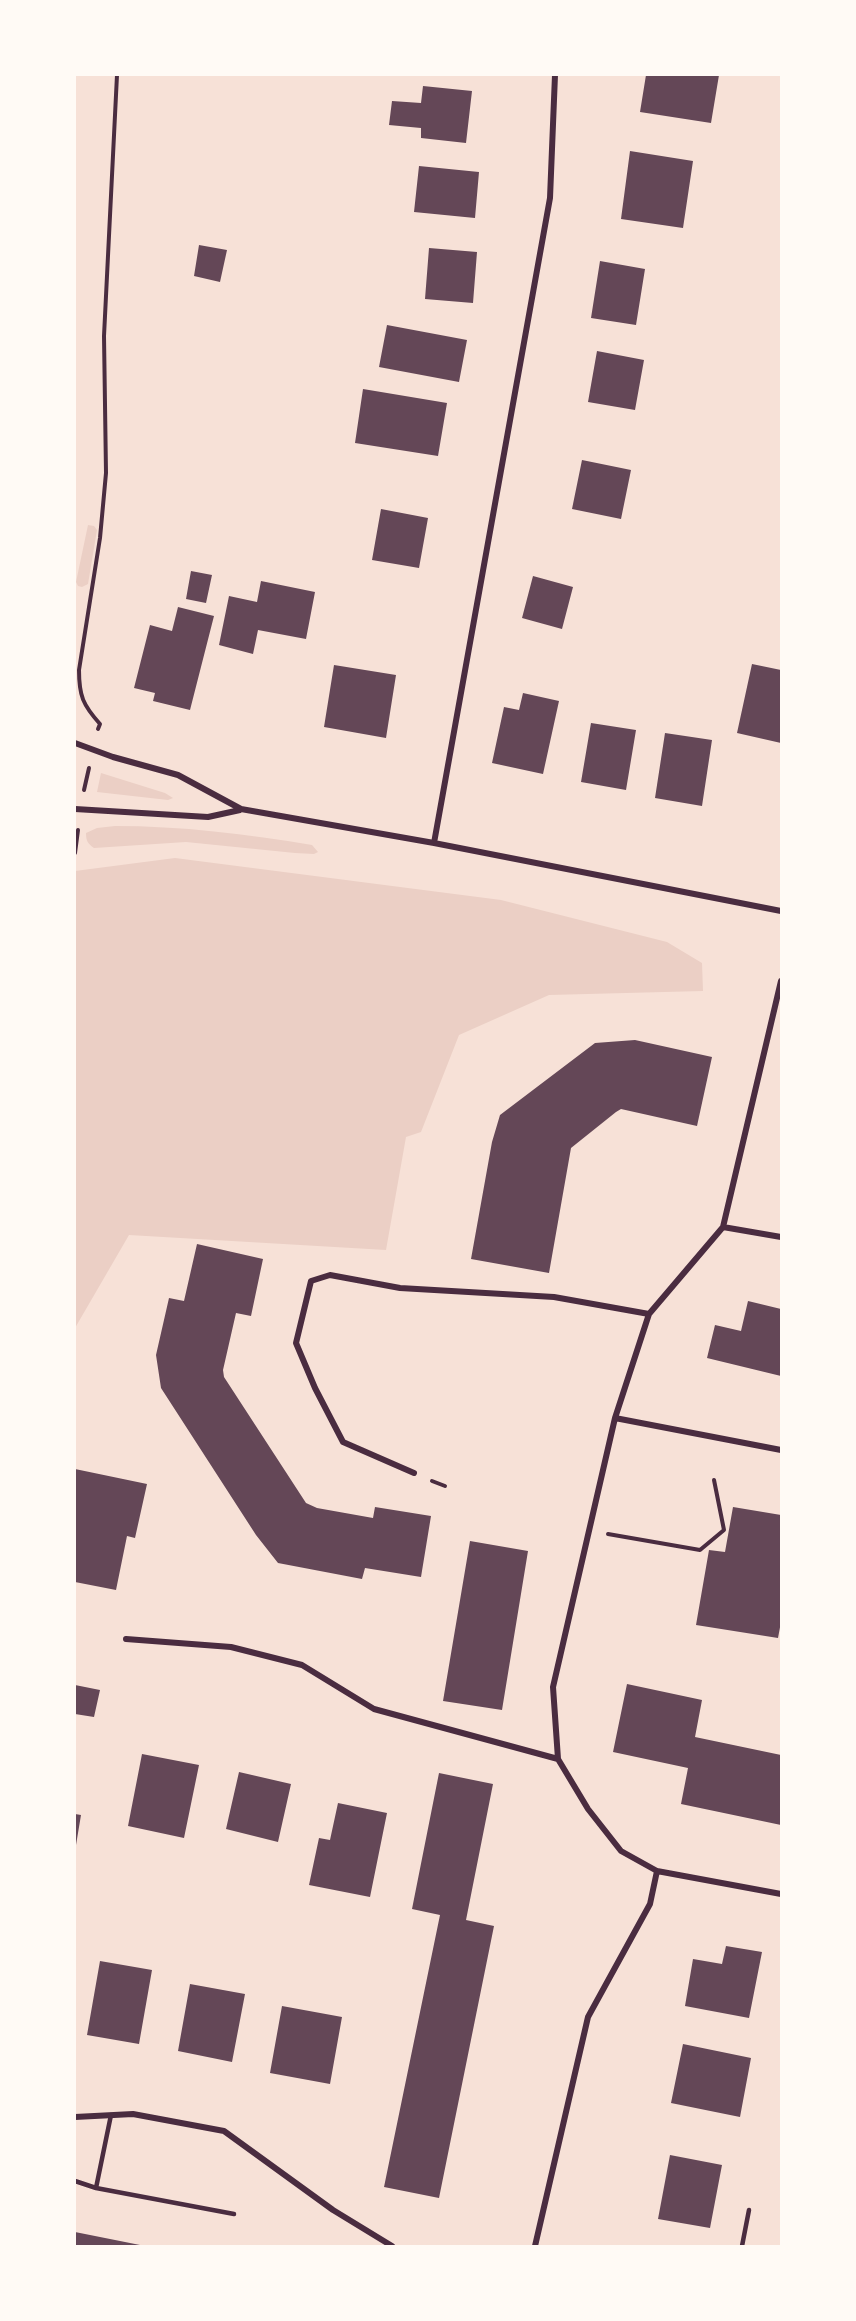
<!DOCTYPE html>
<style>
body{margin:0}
#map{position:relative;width:856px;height:2321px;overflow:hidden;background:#f7e1d7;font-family:"Open Sans",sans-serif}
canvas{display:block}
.frame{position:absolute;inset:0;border:76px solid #fffaf5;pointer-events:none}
</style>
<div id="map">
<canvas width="856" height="2321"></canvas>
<div class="frame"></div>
</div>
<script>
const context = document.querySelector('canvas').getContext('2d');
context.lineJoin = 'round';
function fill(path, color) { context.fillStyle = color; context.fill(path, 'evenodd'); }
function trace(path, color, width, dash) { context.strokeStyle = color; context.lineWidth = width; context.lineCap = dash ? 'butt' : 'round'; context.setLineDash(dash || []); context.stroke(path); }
fill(new Path2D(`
 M88,525L94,526L97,530L88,584L82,587L78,586L76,582Z
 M101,773L165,793L173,798L168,800L97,792Z
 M115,826C180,826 248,834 312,845L318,852L314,854L295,853L186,842L94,848C88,844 86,841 86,833L97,828Z
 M175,858L501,900L667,942L702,963L703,991L549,995L459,1035L421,1132L406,1137L386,1250L129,1235L75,1328V871Z`), '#ebcfc5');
fill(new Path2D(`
 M646,75H719L711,123L640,112Z
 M423,86L472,91L466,143L421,138V128L389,125L392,101L421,103Z
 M630,151L693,161L683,228L621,219Z
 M419,166L479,172L475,218L414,212Z
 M199,245L227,250L220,282L194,276Z
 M429,248L477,252L473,303L425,299Z
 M600,261L645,269L636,325L591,318Z
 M387,325L467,340L459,382L379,367Z
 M597,351L644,360L635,410L588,402Z
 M363,389L447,403L438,456L355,443Z
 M582,460L631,470L621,519L572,509Z
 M381,509L428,518L419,568L372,560Z
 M191,571L212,575L206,603L186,599Z
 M533,576L573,587L562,629L522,618Z
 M261,581L315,592L306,639L258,630L253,654L219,645L229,596L257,602Z
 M178,607L214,616L190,710L153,701L155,693L134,688L150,625L172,631Z
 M752,664L781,670V743L737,733Z
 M334,665L396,675L386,738L324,727Z
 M523,693L559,701L543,774L492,763L504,707L519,710Z
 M591,723L636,730L626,790L581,782Z
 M665,733L712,740L702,806L655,798Z
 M635,1040L712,1057L697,1126L621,1109L616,1112L571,1148L549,1273L471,1259L492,1142L500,1115L595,1043Z
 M197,1244L263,1259L251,1316L236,1313L223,1370L224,1377L306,1503L317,1508L373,1518L375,1507L431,1516L421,1577L365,1568L362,1579L278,1563L256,1535L161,1388L156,1355L169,1298L184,1301Z
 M748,1301L781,1309V1376L707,1358L715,1325L741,1331Z
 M75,1469L147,1484L135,1538L127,1536L116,1590L75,1582Z
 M733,1507L781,1515V1622L778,1638L696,1625L709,1550L725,1552Z
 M470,1541L528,1551L502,1710L443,1701Z
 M627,1684L702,1700L695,1737L781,1755V1825L681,1804L688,1768L613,1752Z
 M75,1685L100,1690L94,1717L75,1714Z
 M142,1754L199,1765L184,1838L128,1826Z
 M239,1772L291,1784L278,1842L226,1829Z
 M439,1773L493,1784L466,1920L494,1926L439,2198L384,2187L440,1915L412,1909Z
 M338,1803L387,1813L370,1897L309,1885L319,1838L330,1840Z
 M75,1814L81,1815L76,1845H75Z
 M726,1946L762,1952L749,2018L685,2006L693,1959L722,1964Z
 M100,1961L152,1970L139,2044L87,2035Z
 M190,1984L245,1994L232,2062L178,2051Z
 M282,2006L342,2017L330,2084L270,2073Z
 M683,2044L751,2058L740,2117L671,2103Z
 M670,2155L722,2165L710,2228L658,2219Z
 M75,2232L140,2245V2246H75Z`), '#644757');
trace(new Path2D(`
 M98,729L100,724C83,705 79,696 79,670L100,538L106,473L104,336L117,75
 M84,790L89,768
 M75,853L78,830
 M432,1481L445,1486
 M608,1534L700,1550L724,1530L714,1480`), '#4a2c40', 4);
trace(new Path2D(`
 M111,2115L96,2188L234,2214
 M75,2181L96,2188
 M742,2246L749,2210`), '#4a2c40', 4.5);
trace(new Path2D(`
 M75,743L113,757L178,775L241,809L434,843L781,911
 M75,809L208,817L240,810
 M434,843L550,198L555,75
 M781,981L723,1227L649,1314L615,1418L553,1687L558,1759L588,1809L621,1851L657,1871L781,1894
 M723,1227L781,1237
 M615,1418L781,1450
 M414,1473L343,1442L315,1388L296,1343L311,1281L330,1275L400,1288L554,1297L649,1314
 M126,1639L231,1647L302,1665L374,1709L558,1759
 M75,2117L133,2114L224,2131L333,2210L392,2246
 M535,2246L588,2017L650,1904L657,1871`), '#4a2c40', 6);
</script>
